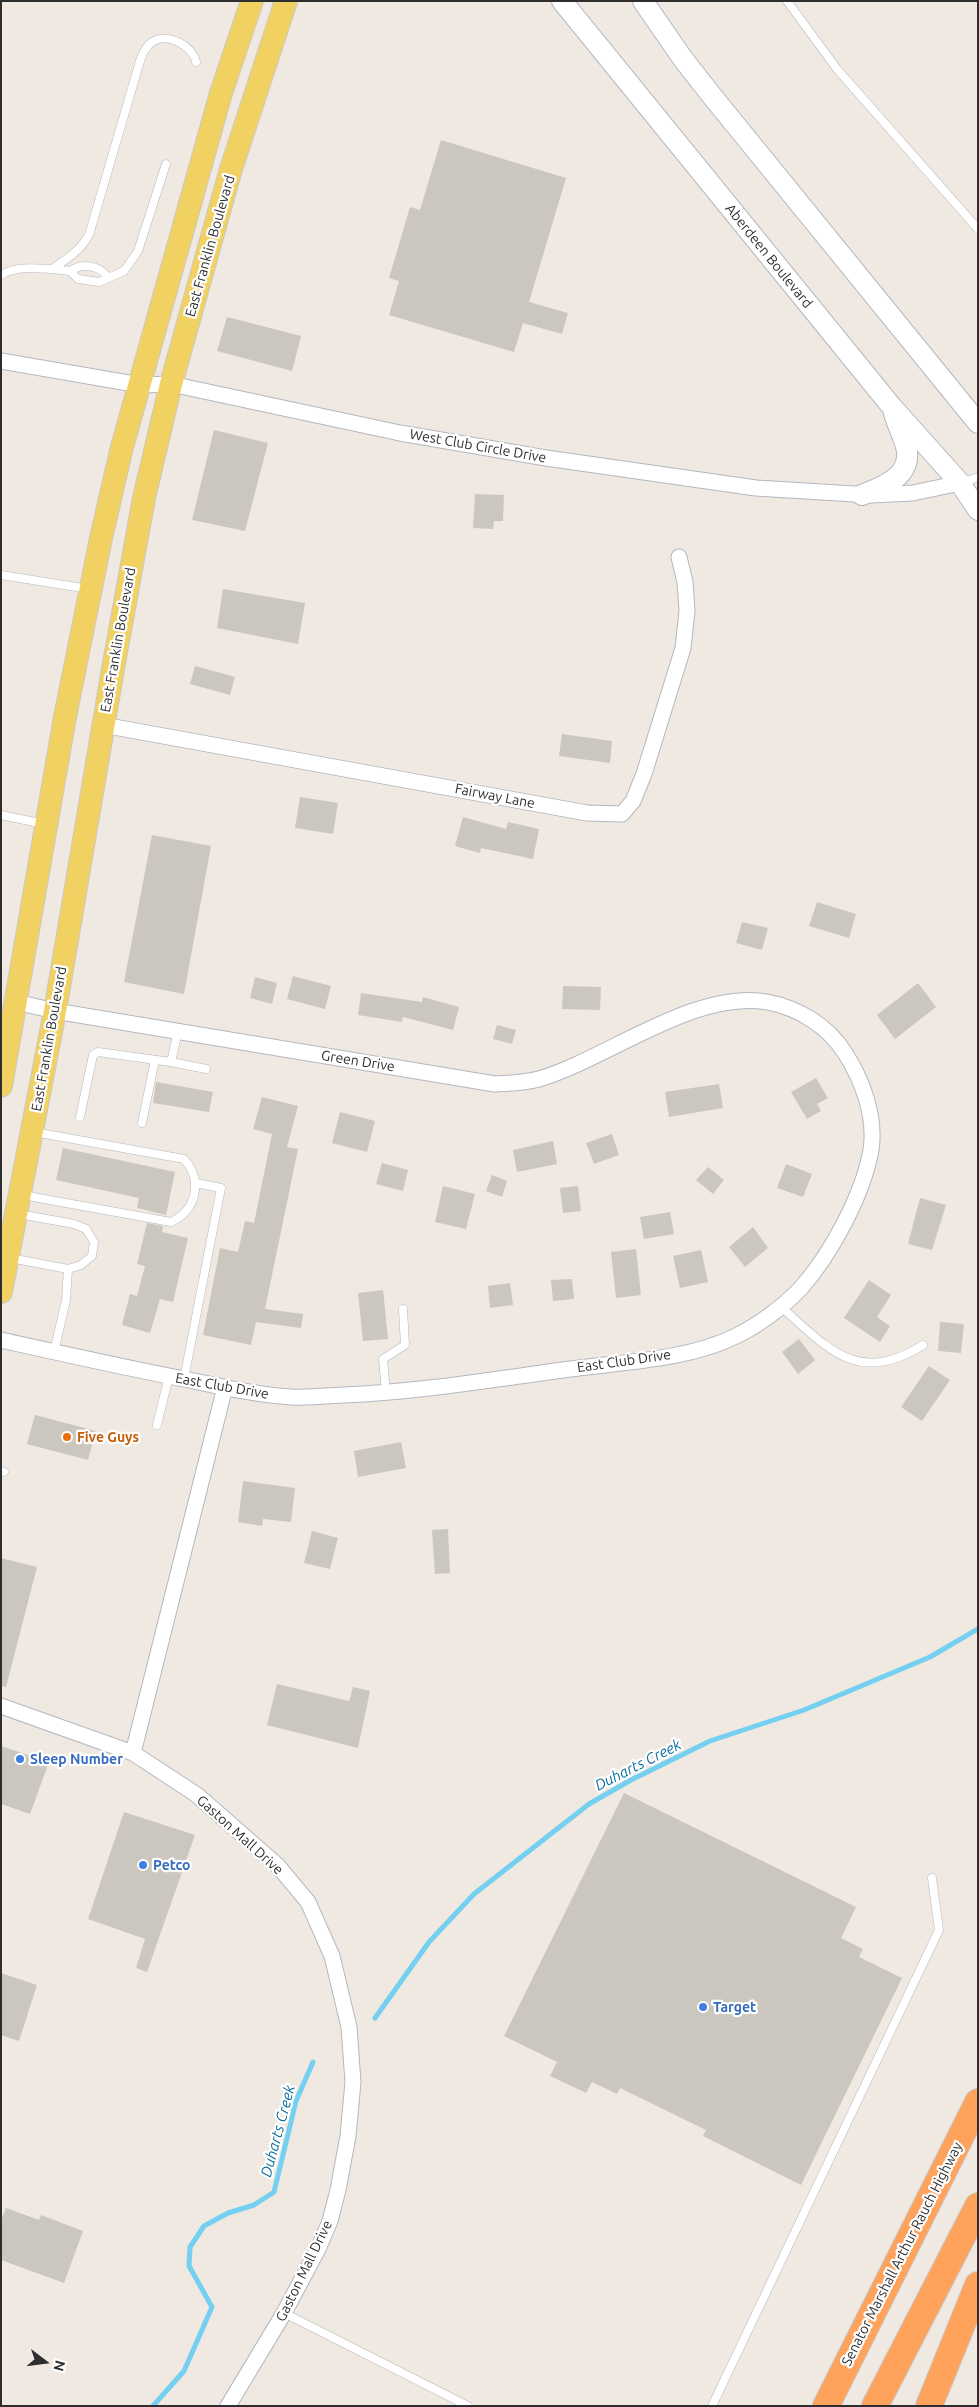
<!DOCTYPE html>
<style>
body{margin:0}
#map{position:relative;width:979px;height:2407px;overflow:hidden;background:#efe9e1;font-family:Ubuntu,sans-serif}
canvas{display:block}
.frame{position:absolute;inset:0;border:2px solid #2e2e2e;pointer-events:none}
.north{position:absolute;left:20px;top:2337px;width:50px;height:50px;-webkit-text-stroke:4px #fff;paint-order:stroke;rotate:105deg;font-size:14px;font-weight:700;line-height:20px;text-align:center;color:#2e2e2e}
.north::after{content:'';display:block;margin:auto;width:18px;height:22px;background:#2e2e2e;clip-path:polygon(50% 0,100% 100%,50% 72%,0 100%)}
</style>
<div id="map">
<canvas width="979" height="2407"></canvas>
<div class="frame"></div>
<div class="north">N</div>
</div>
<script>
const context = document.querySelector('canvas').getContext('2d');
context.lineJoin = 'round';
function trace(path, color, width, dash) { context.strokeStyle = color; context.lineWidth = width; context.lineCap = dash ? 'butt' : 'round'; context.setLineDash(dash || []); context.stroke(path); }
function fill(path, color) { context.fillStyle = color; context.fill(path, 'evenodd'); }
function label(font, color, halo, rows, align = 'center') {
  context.font = font + ' Ubuntu,sans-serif'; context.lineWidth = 4.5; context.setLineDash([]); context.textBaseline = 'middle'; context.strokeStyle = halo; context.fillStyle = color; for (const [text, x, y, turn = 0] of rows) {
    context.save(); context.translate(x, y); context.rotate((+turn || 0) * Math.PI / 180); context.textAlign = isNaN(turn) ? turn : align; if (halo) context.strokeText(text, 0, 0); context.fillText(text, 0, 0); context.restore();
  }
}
trace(new Path2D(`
 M375,2018L429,1942L474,1894L589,1804L631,1780L710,1741L804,1710L930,1657L978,1629
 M153,2406L184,2371L212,2307L189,2266L190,2247L204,2226L228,2213L254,2205L274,2192L296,2101L313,2062`), '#75cff0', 5);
fill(new Path2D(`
 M441,140L566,178L529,302L568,313L562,334L523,323L514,352L389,315L399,281L389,278L410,207L420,210Z
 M227,317L301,336L292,371L217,351Z
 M214,430L268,443L245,531L192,520Z
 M475,494L504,495L503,521H494L493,529L473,528Z
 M223,589L305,603L298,644L217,628Z
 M195,666L235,677L230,695L190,684Z
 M562,734L612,741L610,763L559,756Z
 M300,797L338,803L333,834L295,828Z
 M463,817L506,829L508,822L539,829L533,859L481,848L480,853L455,846Z
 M152,835L211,846L184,994L124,982Z
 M817,902L856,914L849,938L809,926Z
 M742,922L768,928L762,950L736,943Z
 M293,976L331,986L325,1009L287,999Z
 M255,977L277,983L272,1004L250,998Z
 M918,983L936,1007L895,1039L877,1015Z
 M563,986L601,987L600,1010L562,1009Z
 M361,993L422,1002L423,997L459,1007L453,1030L403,1017L402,1022L358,1015Z
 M497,1025L516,1030L512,1044L493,1039Z
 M816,1078L828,1098L817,1104L821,1111L807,1119L791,1092Z
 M156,1082L213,1092L209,1112L153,1103Z
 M719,1084L723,1108L669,1117L665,1092Z
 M262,1097L298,1106L287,1147L298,1149L265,1309L303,1314L301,1328L256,1322L251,1345L203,1335L220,1248L238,1252L245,1221L254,1223L272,1134L253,1129Z
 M340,1112L375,1121L367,1152L332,1143Z
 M612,1134L619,1155L594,1164L586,1143Z
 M553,1141L557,1164L517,1172L513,1150Z
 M63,1148L175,1172L166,1215L137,1208L139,1198L56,1180Z
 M382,1163L408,1170L403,1191L376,1184Z
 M786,1164L812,1174L803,1197L777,1188Z
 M708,1167L724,1180L713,1194L696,1180Z
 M492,1175L507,1181L502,1197L486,1191Z
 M443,1186L475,1194L466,1229L435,1222Z
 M578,1186L581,1211L563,1213L560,1188Z
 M920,1198L946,1205L932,1250L908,1244Z
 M670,1212L674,1234L644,1239L640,1217Z
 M147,1223L163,1226L162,1232L188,1238L173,1302L160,1299L150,1333L122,1325L130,1294L137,1296L145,1266L137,1264Z
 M753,1227L768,1248L745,1267L729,1247Z
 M636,1249L641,1295L616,1298L611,1252Z
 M701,1250L708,1282L680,1288L673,1256Z
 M572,1279L574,1299L553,1301L551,1280Z
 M869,1280L891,1295L877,1317L890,1326L880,1342L844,1318Z
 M510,1283L513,1305L490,1308L488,1286Z
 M383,1290L388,1339L363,1341L358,1293Z
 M940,1322L964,1324L961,1353L938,1351Z
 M799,1339L815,1360L798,1374L782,1352Z
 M929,1366L950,1380L922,1421L901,1407Z
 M35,1415L96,1431L88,1460L27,1444Z
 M401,1442L406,1468L358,1477L354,1451Z
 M243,1481L295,1488L291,1522L263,1519L262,1526L238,1522Z
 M448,1529L450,1573L435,1574L432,1530Z
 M312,1531L338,1538L330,1569L304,1563Z
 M1,1558L37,1567L6,1687L1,1686Z
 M277,1684L349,1701L353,1687L370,1691L358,1748L267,1725Z
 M1,1746L49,1762L30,1814L1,1804Z
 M624,1793L856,1907L841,1938L863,1949L859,1957L902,1978L801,2185L703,2136L706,2130L620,2088L617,2094L592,2082L586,2093L550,2076L557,2062L504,2036Z
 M124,1812L195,1835L147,1972L136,1968L145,1939L88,1919Z
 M1,1973L37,1985L19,2041L1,2035Z
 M6,2208L39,2220L41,2215L83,2231L64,2283L1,2260V2220Z`), '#cbc7bf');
const lane = new Path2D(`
 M787,1L837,69L978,229
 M166,164L138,251L124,271L99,282L78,279L70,271L52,269C67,259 80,251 89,235L140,61C143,53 146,45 154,41C168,33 193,46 196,62
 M70,271C83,263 98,265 107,276
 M1,275C16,266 35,268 52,269
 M962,483L978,477
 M1,575L89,589
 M1,815L44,824
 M171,1062L206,1069
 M80,1117L93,1055L98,1052L171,1062L178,1031
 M142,1123L155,1060
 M22,1195L171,1222C197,1210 203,1180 184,1159L34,1132
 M10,1258L68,1269L81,1265L92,1256L94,1242L86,1229L74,1224L19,1214
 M780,1306C829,1349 857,1386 923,1345
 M54,1352L66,1300L68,1269
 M184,1379L221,1188L196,1183
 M386,1392L383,1359L405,1345L403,1309
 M157,1425L169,1376
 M1,1471L4,1472
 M284,2313L468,2406
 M712,2406L939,1930L932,1878`);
const street = new Path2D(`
 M1,361L140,385L171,384L400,433L546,458L756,488L871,495L913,493L960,483
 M103,725L587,813L622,814L633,801L644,774L683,648L687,611L685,582L679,557
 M1,1340C64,1354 126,1368 189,1380C222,1387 257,1395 291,1397C308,1398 326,1396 343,1395C417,1392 489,1380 563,1370C618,1362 686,1361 736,1336C759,1325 784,1306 801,1288C831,1254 863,1195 871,1150C876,1117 863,1081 845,1053C828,1026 799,1008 767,1002C695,989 607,1059 539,1079C525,1083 509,1083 495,1084L55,1011L16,1002
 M1,1706L133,1753L197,1795L278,1866L308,1902L332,1956L349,2027L353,2082L348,2136L338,2190L330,2221L318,2249L284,2313L228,2406
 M133,1753L225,1387`);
const secondary = new Path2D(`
 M562,1L892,407L960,483L978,510
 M643,1L683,59L712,96L978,423
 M862,495C881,487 910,478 907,451C905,439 897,425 894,413`);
const primary = new Path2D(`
 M1,1086L65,717L101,538L122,447L221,93L252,1
 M1,1292L55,1011L113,669L144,498L171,384L231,169L286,1`);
const highway = new Path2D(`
 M826,2406L978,2102
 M875,2406L978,2206
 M929,2406L978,2285`);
trace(lane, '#b4b7c1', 9);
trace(street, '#b4b7c1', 17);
trace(secondary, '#b4b7c1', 22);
trace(primary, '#c9c9c9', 24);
trace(highway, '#c9c9c9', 28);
trace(lane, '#fff', 8);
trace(street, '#fff', 15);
trace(secondary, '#fff', 20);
trace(primary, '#f2d163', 22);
trace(highway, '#ffa35c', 26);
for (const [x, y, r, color] of [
 [67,1437,5,"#e8710a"],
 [20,1759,5,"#3f7fe0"],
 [143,1865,5,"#3f7fe0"],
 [703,2007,5,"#3f7fe0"]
]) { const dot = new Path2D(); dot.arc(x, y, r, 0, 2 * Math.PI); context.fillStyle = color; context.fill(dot); trace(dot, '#fff', 2); }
label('14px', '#2e2e2e', '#fff', [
 ["East Franklin Boulevard",210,246,-74],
 ["Aberdeen Boulevard",769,256,51],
 ["West Club Circle Drive",478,446,10],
 ["East Franklin Boulevard",118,640,-80],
 ["Fairway Lane",495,796,11],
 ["East Franklin Boulevard",49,1039,-80],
 ["Green Drive",358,1061,9],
 ["East Club Drive",624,1361,-8],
 ["East Club Drive",222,1386,10],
 ["Gaston Mall Drive",240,1835,42],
 ["Senator Marshall Arthur Rauch Highway",902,2254,-63],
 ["Gaston Mall Drive",304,2271,-64]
]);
label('bold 14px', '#c56008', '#fff', [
 ["Five Guys",77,1437]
], 'left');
label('bold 14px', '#366cbe', '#fff', [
 ["Sleep Number",30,1759],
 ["Petco",153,1865],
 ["Target",713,2007]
], 'left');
label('italic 15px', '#0d6fa3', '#fff', [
 ["Duharts Creek",638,1765,-27],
 ["Duharts Creek",278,2131,-75]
]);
</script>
